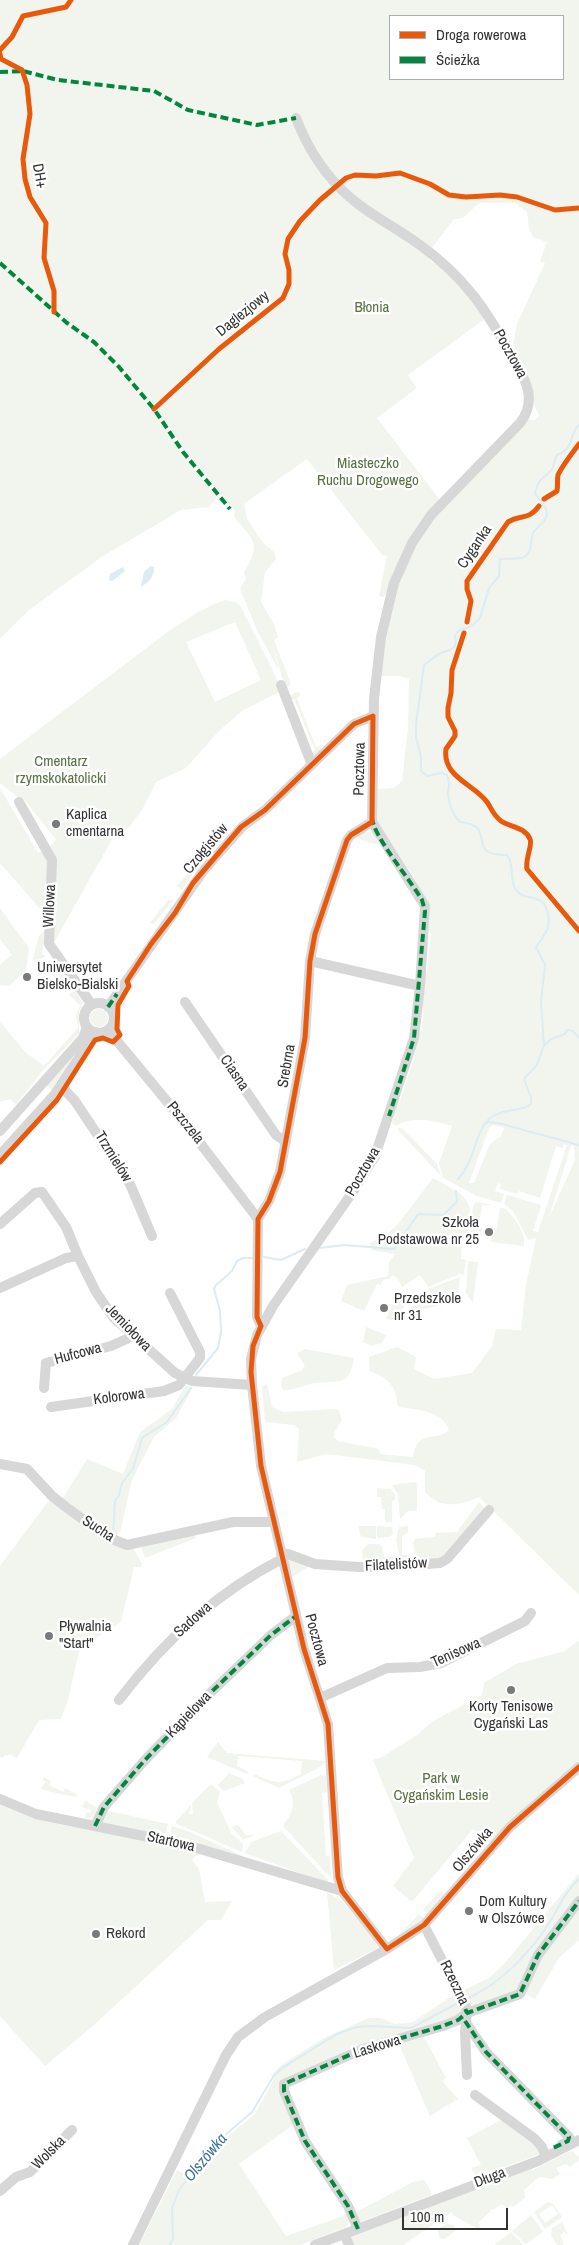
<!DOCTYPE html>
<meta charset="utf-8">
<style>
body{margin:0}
#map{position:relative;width:579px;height:2245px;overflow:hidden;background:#fff;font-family:"Archivo Narrow",sans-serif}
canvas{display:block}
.legend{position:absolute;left:389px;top:15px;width:175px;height:65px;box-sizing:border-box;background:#fff;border:1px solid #adadad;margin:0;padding:6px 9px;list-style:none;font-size:15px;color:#333}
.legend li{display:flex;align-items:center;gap:10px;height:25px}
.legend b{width:25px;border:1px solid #adadad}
.scale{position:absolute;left:402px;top:2208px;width:106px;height:22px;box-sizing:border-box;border:2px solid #333;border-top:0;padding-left:6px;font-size:15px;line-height:18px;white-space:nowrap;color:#333;-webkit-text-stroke:4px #fff;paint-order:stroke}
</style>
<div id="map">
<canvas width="579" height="2245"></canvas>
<ul class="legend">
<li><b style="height:6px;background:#e8590c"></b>Droga rowerowa</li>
<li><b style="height:6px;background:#00873e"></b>Ścieżka</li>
</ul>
<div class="scale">100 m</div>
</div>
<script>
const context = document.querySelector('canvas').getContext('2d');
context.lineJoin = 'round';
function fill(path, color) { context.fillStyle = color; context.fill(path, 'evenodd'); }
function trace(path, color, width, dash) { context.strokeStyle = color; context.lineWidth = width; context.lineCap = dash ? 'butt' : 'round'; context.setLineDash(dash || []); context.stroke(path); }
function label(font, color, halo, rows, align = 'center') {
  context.font = font + ' "Archivo Narrow",sans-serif'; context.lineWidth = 5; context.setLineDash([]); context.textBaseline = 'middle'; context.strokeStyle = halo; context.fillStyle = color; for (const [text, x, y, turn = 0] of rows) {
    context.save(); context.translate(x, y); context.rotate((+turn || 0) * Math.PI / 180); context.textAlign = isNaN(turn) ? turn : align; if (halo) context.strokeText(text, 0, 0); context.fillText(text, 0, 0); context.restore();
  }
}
fill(new Path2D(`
 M0,0H579V1595L479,1497C459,1506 440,1509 425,1492V1471L415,1465L326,1454L297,1462L299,1429L294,1425L265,1422L262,1386L267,1384L272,1407L283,1412L336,1409L339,1411L342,1420L334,1433V1438L338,1441L379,1449L380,1454L413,1457C419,1428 432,1443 449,1430C443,1411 416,1409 399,1407C396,1402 397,1400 396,1395C393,1382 382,1376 370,1371L369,1357L397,1347L416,1357L414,1369L434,1379L472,1373L492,1346L496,1329L521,1330L526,1285L536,1238L528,1240L513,1211L504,1204L507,1195L541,1205L533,1231L538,1232L567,1145L564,1144L563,1148L556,1146L540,1198L519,1191L517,1194L500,1189L501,1184L498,1183L495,1191L504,1194L501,1203L477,1196L443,1178L439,1163L452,1126C433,1121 416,1115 396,1126L392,1123L394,1116L392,1115L395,1105L399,1104L415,1054C411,1046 417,1039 420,1032C425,1022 423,1005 421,996C420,989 423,981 423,975L427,971L431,934L427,929L413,876L376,821L377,789L394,788L402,781L408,727L409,679L400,676H379L391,604L404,566L434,517L527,420H535L539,416L534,404L532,386L513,346L517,324L545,263L540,261L547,242L533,237L529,228L527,212L515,203H479L463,218L454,219L432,248L429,249L431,262L437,264L460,283L486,318L408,375L417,388L377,418L440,500L384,597L379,596L387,556L382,555L307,459L244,504L247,519L263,543L275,553L276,559L265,572L261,602L274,624L278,637L274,640L291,684L289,687L286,686L283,681L272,642L279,671L257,630L240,589L246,578L244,573C261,542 255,542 234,517L235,511L183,449L167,423L163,425L182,453L217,498L209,507L181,510L103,556L29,610L0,639ZM390,16H563V79H390ZM493,1125L504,1128L501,1136L490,1144L474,1183H469L489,1128ZM571,1146H574L575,1160L548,1220Z
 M225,600L237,603L241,607L276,677L279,692L242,711L219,731L186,768L156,782L142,810L129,827L114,836L52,946L47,849L56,840L24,799L21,800L0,783V759L165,634C184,621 203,607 225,600ZM235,622L261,680L215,702L186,642Z
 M298,692L301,695L297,698L316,747L321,745V750L316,754L312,752L315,750L294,699L290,700V695Z
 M0,788L38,853L42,851L48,856L50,863V904L46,941L44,943L42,954L45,956L35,962L33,959L38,938L45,929L48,918L0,863Z
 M365,830L367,832L372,831L380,846L357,838H353Z
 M194,867L195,871L182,890L177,886Z
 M168,900H173L154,924L150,923Z
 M0,908L29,948L26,971L9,986L0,985V964L12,955L0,939Z
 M50,960L60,972L64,970L72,985L66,990L44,965Z
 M75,990L83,1003L79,1011V1034L42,1071L16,1105L10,1099L0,1102V1022L25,1052L44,1066L78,1028L76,1015L80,1006L69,994Z
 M90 1018a9 9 0 1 1 18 0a9 9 0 1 1-18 0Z
 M78,1050L79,1051L52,1090L46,1085Z
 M399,1128H402L437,1164L441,1176L398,1130Z
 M433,1178L460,1193L466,1200L470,1208L467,1240H462L461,1259L466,1260L464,1275L460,1274L428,1287L420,1275L402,1287L397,1278L392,1275L390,1279H384L380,1285L377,1284L364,1311L341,1301L347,1285L388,1276L389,1262L395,1254L372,1250L370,1243L388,1233L398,1224Z
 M476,1202L493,1205H482L479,1227L482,1228L481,1240L470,1239L473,1206Z
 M500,1208H504C514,1216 526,1232 524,1246L491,1242L493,1228L497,1229Z
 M468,1261L478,1262L473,1303L466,1293Z
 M460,1277L457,1303L406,1312L414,1305L431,1294L428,1289Z
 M404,1291L407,1301L395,1322L386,1318L397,1295Z
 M366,1327L386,1335L382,1343L371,1346L363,1342Z
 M305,1349L354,1358C350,1390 333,1379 310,1384C300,1386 293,1391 283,1390L281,1385L282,1378L302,1370L305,1366L297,1353Z
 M185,1386L193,1387L176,1418L154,1437L132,1480L120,1532L115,1538L61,1501L87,1459L123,1474L140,1432L172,1409Z
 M414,1482L417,1483V1511H408L400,1519L398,1494L392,1485Z
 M377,1488L390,1489L395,1495V1500L392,1501V1522H385V1509H382L381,1497H377Z
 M51,1498L133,1548L142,1564L141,1567H134L121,1622L80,1648L68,1700L61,1719L39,1720L17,1758L9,1754L8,1756L5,1755L3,1758L0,1757V1566Z
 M479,1502L484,1508L447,1557L416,1563L413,1543L415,1539L435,1537L436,1533L457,1532Z
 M358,1526H376V1539L361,1537Z
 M377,1526L392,1527L393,1534L389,1537L377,1538Z
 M408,1526V1533L402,1536V1555H410L409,1564L363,1563L362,1550L368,1544H379L382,1547L384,1557L399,1555L396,1539L399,1527Z
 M194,1533L196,1538L145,1558L141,1547Z
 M287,1558L308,1566L307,1568L292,1577Z
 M579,1640V1762L491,1844L473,1829L412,1902L393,1886L414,1858L373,1760L382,1757L417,1735L433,1721L482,1695L484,1683L516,1664L565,1651Z
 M218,1742L227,1753L326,1761L320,1767L279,1788L253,1776L254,1774C276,1784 280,1785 301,1774L302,1761L238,1756L237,1766L248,1771L247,1774L207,1757Z
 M229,1773L243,1779L245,1783L224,1791L218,1785Z
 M321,1775L326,1776L327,1792L322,1793L326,1856H330L331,1878L283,1826C292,1814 297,1803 289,1790Z
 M44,1777L51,1781L49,1785L63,1792L65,1788L78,1795L74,1797L40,1789L46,1782L43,1780Z
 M211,1784L220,1792L217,1802L231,1833L243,1844L242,1852L175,1823L191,1804L189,1814H193L192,1803Z
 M85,1801L95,1806L96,1809C95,1816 91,1819 85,1818L86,1812L90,1813L91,1810L82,1807Z
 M0,1805L27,1816L72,1827L75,1826L199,1852L192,1860L199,1869L205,1902L232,1901L221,1920H208L94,2025L45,2066L0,2016Z
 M109,1811L168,1824L166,1833L162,1836L103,1823L101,1821L105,1812Z
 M238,1825L246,1835H255L243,1840L232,1827Z
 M172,1826L190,1832L249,1859L172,1838L170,1834Z
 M281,1831L328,1880L327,1883L245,1853L251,1842Z
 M579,1873V1898L521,1989L476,2007L471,2004L464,1990L489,1978L504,1964Z
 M440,1891L445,1895L428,1914L423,1910Z
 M327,1892L342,1901L377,1942L376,1949L334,1970Z
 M579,1904V1940L559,1958L535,1999L527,1995L526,1993L533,1969Z
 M419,1914L424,1918L417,1925L398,1936Z
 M455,1994L462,2007L461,2016L361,2047L358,2045L344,2051V2055L285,2081L296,2123L239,2164L286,2236L349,2214V2222L346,2227L300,2245H139L177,2170L188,2176H195L221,2142L255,2114L274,2079L271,2075L283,2064L324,2038L368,2018H381L395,2024L413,2022Z
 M423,2035L446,2078L442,2081L458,2099L430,2116L398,2042Z
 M503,2119L537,2144L540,2154L477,2177L471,2168L481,2165L467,2138Z
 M568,2152H574L579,2157L578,2161L570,2167L566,2164L556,2168L560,2174L553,2179L539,2177L524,2190L525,2198L513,2207L511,2205L507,2209L502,2204L492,2210L489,2208L491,2211L479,2222L480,2230L453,2215L452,2212L403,2245H353L349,2236L532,2168L533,2170Z
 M424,2180L431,2191V2195L360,2222L356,2212L413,2182Z
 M548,2202L553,2204L562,2217L545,2229L534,2212ZM552,2205L558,2214L545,2223L539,2214Z
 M531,2215L543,2232L526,2244L512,2231Z
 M562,2222L568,2235L564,2232L560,2235L564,2245H557L551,2236L552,2228Z
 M447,2224L454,2225L455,2231L445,2239L439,2238L438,2231L440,2227Z
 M511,2232L524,2245H495L496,2243Z`), '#f1f5ed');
fill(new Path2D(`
 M150,566L154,567C154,577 149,582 141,587L144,572Z
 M123,567L125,571L112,581L109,580L110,574Z`), '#ddebf3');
trace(new Path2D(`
 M545,1045L551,1039L565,1034L567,1030L573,1031L579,1038
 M487,1122L498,1123L579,1145
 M458,1179C475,1161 474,1135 488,1120C500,1108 523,1112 531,1104V1098L524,1079L537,1065L544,1045L541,1002L545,965L536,947C546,934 553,924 546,908C545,905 543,901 539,900C531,896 521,899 515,888C509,878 515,865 507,855C462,855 500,826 460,822C453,815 449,805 448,795C448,787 451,783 447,775L441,773L427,776L421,771V756L416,738V724L424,665C429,661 435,656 441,653C451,648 458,652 455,635L458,631L472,626L480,618L489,588L499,576L500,559C507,558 518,560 524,557C533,552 530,541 533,533C537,526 546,523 547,514C547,506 539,499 535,494C538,475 550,476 553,467C555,463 554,460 557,455C575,449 568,435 579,425
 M320,1248L344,1245L394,1249L418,1214L443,1215L457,1202L456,1191
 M264,1257L281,1260L305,1249
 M196,1375L218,1348L221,1332L220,1311L214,1289L216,1285L232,1271L237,1261L243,1258H254
 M113,1536L115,1501L119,1495L122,1483L133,1469L142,1438L167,1422L191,1388
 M466,1999C501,1984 531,1952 551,1920C560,1905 565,1892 579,1879
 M170,2245L173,2239L172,2208L179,2190L217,2142L252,2112L273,2077L282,2068L337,2034L357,2027L371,2026L411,2028L460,2002`), '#ddebf3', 2);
trace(new Path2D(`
 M296,118C306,144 320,168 340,188C363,212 393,225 420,245C466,278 485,309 513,357C525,379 538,400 520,423L431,515L412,543L394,583L381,637L374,699L372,822L425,906L420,986L414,1038L375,1156L352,1193L273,1306L257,1335L251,1359L252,1385L261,1466L304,1649L328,1724L338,1877L342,1891L387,1949
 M281,685L312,765
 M19,802L52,860L49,944L92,1005
 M310,961L420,986
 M185,1002L276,1135L286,1142
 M84 1018a15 15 0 1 1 30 0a15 15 0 1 1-30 0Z
 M108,1007L204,870L243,826L265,810L354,724L373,716
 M108,1030L184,1122L258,1219
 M61,1086L75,1101L130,1184L152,1236
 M0,1131L83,1038L87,1027
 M0,1155L55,1094L96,1032
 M0,1224L35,1193L42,1192L66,1227L78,1256
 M0,1288L66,1258L78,1256L96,1292L113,1317L175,1373L192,1381L252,1385
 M261,1326L257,1317L258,1219L269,1201L280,1172L305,1038L310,961L315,934L347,840L351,835L372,822
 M44,1388L46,1363L111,1346L133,1336
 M51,1407L164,1391L179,1385L200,1358V1352L170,1293
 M0,1464L27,1469L52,1496L66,1507L107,1537L127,1545L233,1522H273
 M281,1554H288L315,1564L359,1567H389L440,1563L447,1559L489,1510
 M320,1698L387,1668L420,1667L441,1663L525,1621L531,1613
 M119,1700C163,1642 217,1592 282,1559
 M0,1799L36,1814L183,1844L342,1891
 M95,1826L104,1807L144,1761L205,1698L271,1635L296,1616
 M424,1925L466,2007L467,2013L465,2033L467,2075
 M465,2021L486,2052L569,2137L568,2141L561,2145
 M475,2095L535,2139L542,2147L546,2157
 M0,2191L16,2177L30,2172L72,2130
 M358,2229L348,2206L305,2141L284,2091V2084L363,2049L443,2026L458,2020L467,2013L520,1994L538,1955L579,1901
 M344,2234L349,2245
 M133,2245L226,2055L238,2037L265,2017L387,1949L424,1925L510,1827L579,1767
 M315,2245L538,2161L579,2140`), '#d7d7d7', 10);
trace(new Path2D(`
 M0,72L23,71L58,80L154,91L188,110L257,125L296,118
 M0,263L67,323L94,342L119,367L154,409L183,452L230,509
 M372,817C372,835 412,882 422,900L425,911L414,1038L389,1116
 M108,1007L117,994
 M95,1826L104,1807L144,1761L205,1698L271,1635L296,1616
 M451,1976L467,2013
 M465,2021L486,2052L569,2137L568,2141L553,2148
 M358,2229L348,2206L305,2141L284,2091V2084L363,2049L443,2026L458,2020L467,2013L520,1994L538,1955L579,1901`), '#00873e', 4, [8, 4]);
trace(new Path2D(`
 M0,50L12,37L23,16L66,7L71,0
 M0,54L1,59L22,70L27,85L30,114L23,159L25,179L30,197L46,223L44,258L54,291V312
 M154,409L219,349L283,298L289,284V270L285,254L288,239L300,221L320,200L346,178L355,175L376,176L400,173L430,184L449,195L466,197L500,195L517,197L555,210L579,208
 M544,499L557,491C558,485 557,480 558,475C562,466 573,452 579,444
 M467,622L471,601L467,589V581L508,522C521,514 528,521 539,506
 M464,633L452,670L451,693L448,708V717L455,731V736L446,749C442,777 474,784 487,802C492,809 493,815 501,821C510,827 525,827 530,839C533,845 525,858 527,869L579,931
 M0,1162L57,1100L95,1040L103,1038L113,1042L120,1035L117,1029L118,1005L129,986L127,981L151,944L175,913L193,883L241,827L265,810L354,724L373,716L372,822L351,835L347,840L315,934L310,961L305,1038L280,1172L269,1201L258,1219L257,1317L261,1326L253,1346L251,1372L261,1466L304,1649L328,1724L338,1877L342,1891L387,1949L424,1925L510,1827L579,1767`), '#e8590c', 5);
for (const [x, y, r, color] of [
 [56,824,5,"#7a7a7a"],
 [27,977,5,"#7a7a7a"],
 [489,1232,5,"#7a7a7a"],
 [384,1308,5,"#7a7a7a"],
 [49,1636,5,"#7a7a7a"],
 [511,1690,5,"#7a7a7a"],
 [469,1911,5,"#7a7a7a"],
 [96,1934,5,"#7a7a7a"]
]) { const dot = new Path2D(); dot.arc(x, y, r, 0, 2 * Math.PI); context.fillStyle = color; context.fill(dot); trace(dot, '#fff', 2); }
label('15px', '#333', '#fff', [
 ["DH+",39,176,80],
 ["Daglezjowy",243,314,-39],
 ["Pocztowa",510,354,61],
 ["Cyganka",475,547,-56],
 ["Pocztowa",360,769,-89],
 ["Czołgistów",206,849,-50],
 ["Willowa",50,906,-87],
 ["Srebrna",287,1066,-80],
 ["Ciasna",234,1073,56],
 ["Pszczela",185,1123,51],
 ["Trzmielów",113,1157,58],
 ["Pocztowa",363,1172,-60],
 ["Jemiołowa",128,1328,46],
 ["Hufcowa",78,1354,-15],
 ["Kolorowa",119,1397,-7],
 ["Sucha",98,1529,33],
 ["Filatelistów",396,1565,-3],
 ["Sadowa",193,1620,-42],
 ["Pocztowa",316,1640,75],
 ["Tenisowa",456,1653,-24],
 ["Kąpielowa",189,1715,-46],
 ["Startowa",171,1842,13],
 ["Olszówka",473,1850,-50],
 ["Rzeczna",454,1983,64],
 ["Laskowa",377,2047,-17],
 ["Wolska",49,2153,-45],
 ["Długa",490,2178,-21]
]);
label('15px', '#56703f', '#fff', [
 ["Błonia",372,308],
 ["Miasteczko",368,464],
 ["Ruchu Drogowego",368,481],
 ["Cmentarz",61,762],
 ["rzymskokatolicki",61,779],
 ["Park w",441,1779],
 ["Cygańskim Lesie",441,1796]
]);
label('15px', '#333', '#fff', [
 ["Kaplica",66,815],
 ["cmentarna",66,832],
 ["Uniwersytet",37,968],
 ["Bielsko-Bialski",37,985],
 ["Szkoła",479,1223,"right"],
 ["Podstawowa nr 25",479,1240,"right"],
 ["Przedszkole",394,1299],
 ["nr 31",394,1316],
 ["Pływalnia",59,1627],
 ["\"Start\"",59,1644],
 ["Korty Tenisowe",511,1707,"center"],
 ["Cygański Las",511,1724,"center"],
 ["Dom Kultury",479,1902],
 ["w Olszówce",479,1919],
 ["Rekord",106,1934]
], 'left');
label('italic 16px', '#3f7597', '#fff', [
 ["Olszówka",206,2158,-50]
]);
</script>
